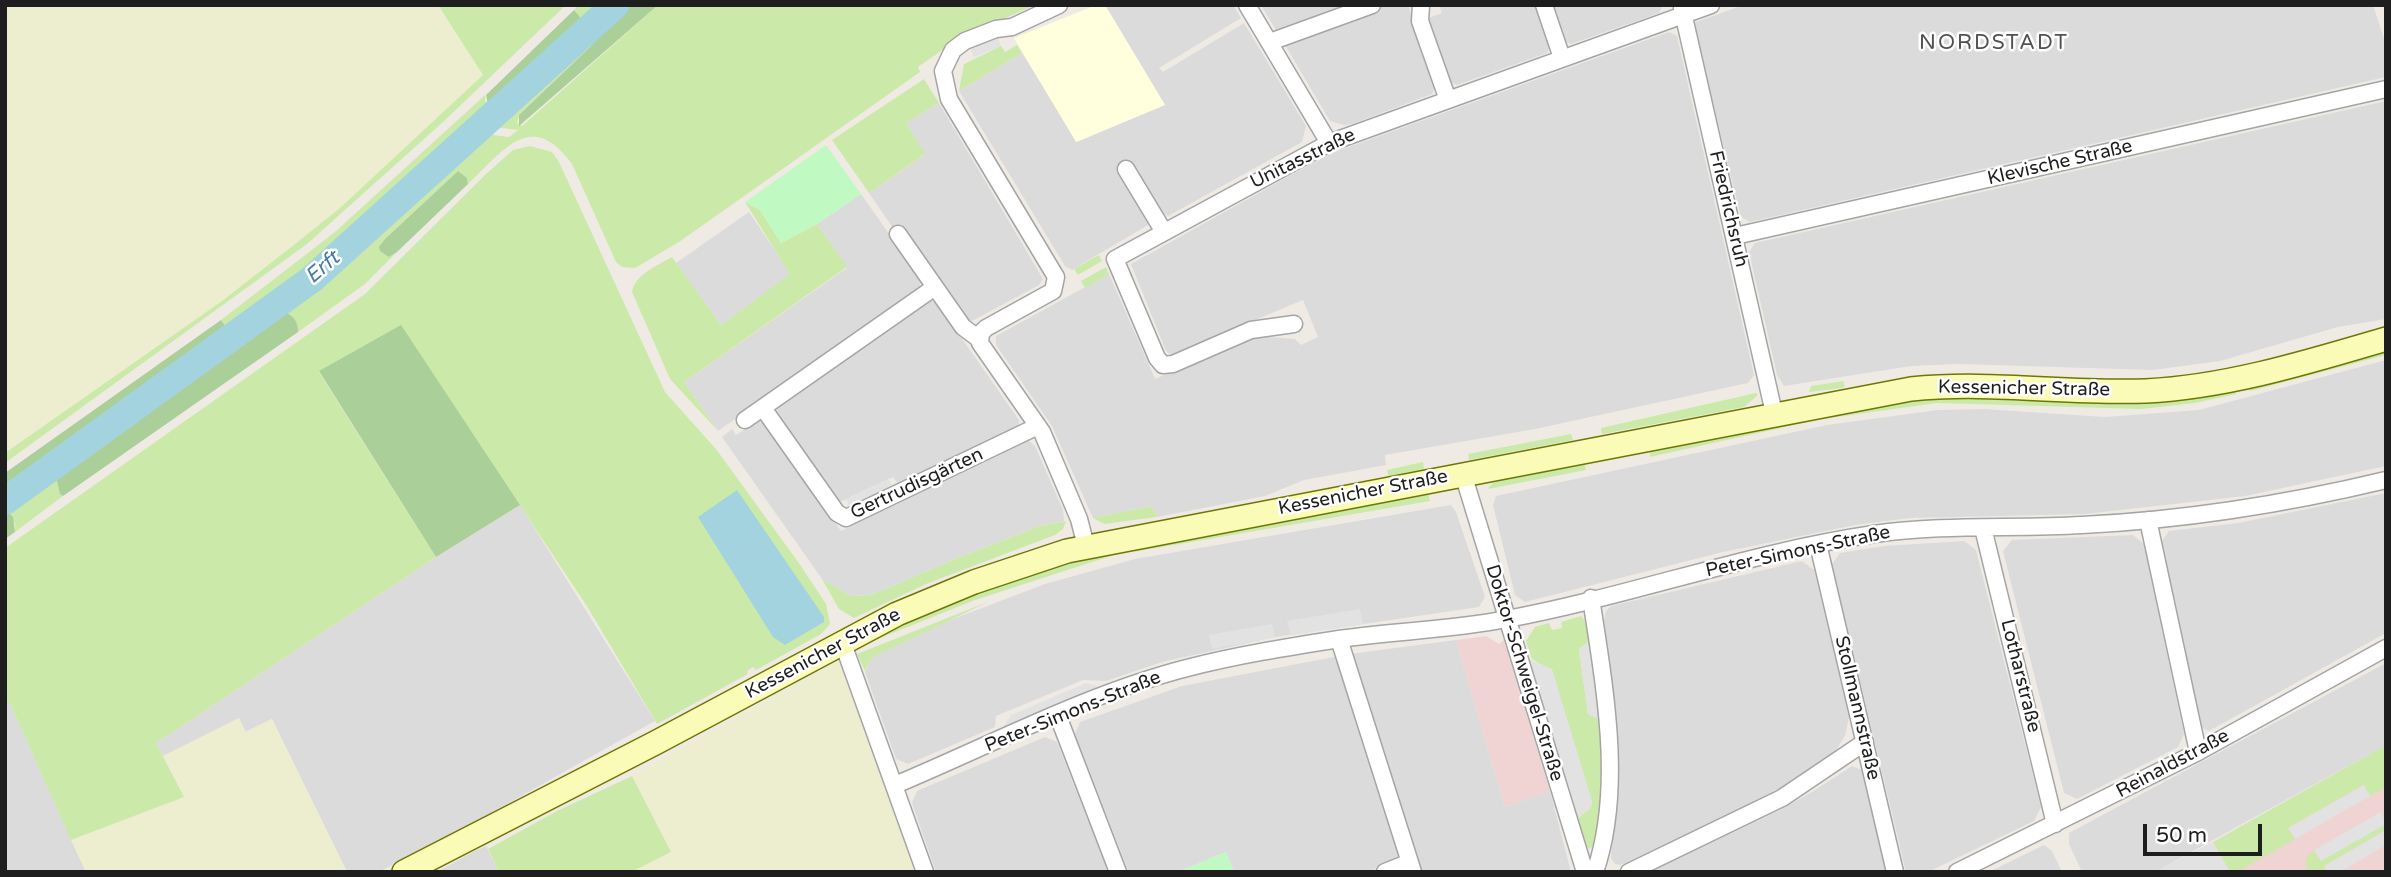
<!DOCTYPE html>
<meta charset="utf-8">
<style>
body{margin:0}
#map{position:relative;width:2391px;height:877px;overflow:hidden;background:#efebe4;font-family:"Varela Round",sans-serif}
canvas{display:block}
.frame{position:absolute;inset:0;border:7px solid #1e1e1e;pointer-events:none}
.scale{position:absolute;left:2143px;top:824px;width:119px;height:32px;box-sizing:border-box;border:4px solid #1e1e1e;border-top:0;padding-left:9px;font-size:21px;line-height:24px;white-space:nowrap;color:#1e1e1e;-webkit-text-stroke:5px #fff;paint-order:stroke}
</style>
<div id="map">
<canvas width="2391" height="877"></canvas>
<div class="frame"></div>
<div class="scale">50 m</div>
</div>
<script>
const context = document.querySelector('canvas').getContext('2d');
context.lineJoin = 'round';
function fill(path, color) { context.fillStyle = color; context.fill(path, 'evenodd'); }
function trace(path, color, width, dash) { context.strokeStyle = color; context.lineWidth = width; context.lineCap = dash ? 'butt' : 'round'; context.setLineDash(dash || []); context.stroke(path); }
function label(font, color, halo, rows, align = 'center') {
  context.font = font + ' "Varela Round",sans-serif'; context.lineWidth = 5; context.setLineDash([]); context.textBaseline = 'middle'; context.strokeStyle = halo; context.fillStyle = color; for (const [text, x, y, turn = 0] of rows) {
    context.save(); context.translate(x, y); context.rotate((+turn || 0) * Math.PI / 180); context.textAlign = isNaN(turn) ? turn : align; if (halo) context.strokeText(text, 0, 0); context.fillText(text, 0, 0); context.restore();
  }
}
fill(new Path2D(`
 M1105,5H1233L1241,18L1159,68L1163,72L1244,23L1306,126L1302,142L1168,216L1160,212L1129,161L1118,168L1148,219V225L1072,270L1065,266L959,91L1022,53L1077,142L1165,105Z
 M1261,5H1363L1277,32Z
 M1380,5H1408L1436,85L1432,94L1352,124L1344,125L1330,121L1285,45L1286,39Z
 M1439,5H1537L1551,44L1547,53L1457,85L1448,81L1426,19L1442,13Z
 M1550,5H1663L1659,13L1571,44L1562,40Z
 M1744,5H2373L2386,45V77L1750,222L1741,217L1693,23Z
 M1669,32L1677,36L1754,375L1748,383L1535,429L1385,455L1386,465L1304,480L1265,496L1157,517L1152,506L1093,518L1052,426L996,345V336L1109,274L1155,379L1255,336L1295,339L1301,345L1318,337L1303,300L1171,355L1166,351L1131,264L1329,154Z
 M2386,101V319L2338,327L2220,361L2153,370L1958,364L1911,366L1784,386L1777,375L1749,252L1755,243Z
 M939,103L1043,279L1039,285L972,321L965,318L902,227L895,231L869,193L924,155L906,123Z
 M861,194L921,279L920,289L718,431L684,382L847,268L817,224Z
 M749,212L791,274L721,325L676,263Z
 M929,300L937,303L1019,420V428L900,486L893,477L838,503L777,415V407Z
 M2386,360V466L2245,496L2085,514L1910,518L1855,525L1723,552L1525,602L1515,595L1493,505L1496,496L1827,425L1938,410L1984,409L2105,417L2199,410Z
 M758,421L765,423L841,531L1029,441L1035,446L1063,510L1064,521L1040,526L950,561L871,595L851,596L822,579L722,437L732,429L736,435Z
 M2386,493V633L2209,731L2199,726L2161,542L2169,531L2238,523Z
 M520,505L655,721L430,847L378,872H347L272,719L245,732L239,718L163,756L156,743L436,557Z
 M1451,505L1456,512L1485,597L1479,607L1275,637L1162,662L1106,681L1083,680L996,716L995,727L908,764L896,759L865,672L871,658L940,624L1045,584L1135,559Z
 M2133,535L2144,544L2184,734L2178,747L2077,799L2064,793L2003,551L2012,540Z
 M1964,541L1976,550L2041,807L2034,821L1928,872H1906L1832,564L1840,553L1884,546Z
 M1802,561L1814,570L1849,717L1845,736L1835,752L1801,777L1717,821L1620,865L1615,864L1611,858L1618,754L1604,621L1606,611L1611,606Z
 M1456,640L1505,807L1550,791L1571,872H1418L1350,654Z
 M1339,656L1401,855L1399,858L1368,872H1234L1226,852L1178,872H1129L1075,734L1080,722L1182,686Z
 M2386,663V745L2155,872H2082L2069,844V833Z
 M10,703L86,872H5V704Z
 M1045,737L1057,742L1108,872H936L912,803L917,791Z
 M1852,766L1862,770L1886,872H1650L1776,812L1812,792Z
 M2044,845L2052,851L2062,872H1989Z
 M486,846L499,872H437L471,853Z`), '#dcdbdb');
fill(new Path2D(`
 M1486,636L1499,644L1504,640L1550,791L1505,807L1456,640Z
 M2386,745V872H2155L2213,842Z`), '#f0d3d3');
fill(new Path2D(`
 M1096,5H1105L1165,105L1076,142L1014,38Z`), '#fffedd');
fill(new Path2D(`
 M5,5H438L483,75L340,208L290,248L222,301L5,453Z
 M836,662L846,669L918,872H631L670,852L632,776L781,693L789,692L788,689Z
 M239,718L246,732L272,719L347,872H86L71,840L183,797L163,756Z`), '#edeecf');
fill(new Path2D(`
 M438,5H566L443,122L307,244L5,463V453L222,301L290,248L340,208L483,75Z
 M578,5L604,6L606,5L586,24L574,10Z
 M658,5H1035L958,39L918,67L920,72L679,242L635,268L622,267L616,262L572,164C531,108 504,150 468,184L467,178L458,171L385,239L389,257L397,252L365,284L298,332C299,320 290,313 279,311L350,258L486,134L509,137L518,130L494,127L605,24L591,46L519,115L517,123L522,126Z
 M1017,45L1022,53L959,91L964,64L1001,46L1005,52Z
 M924,79L939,103L906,123L925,154L869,193L832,140Z
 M485,95V101L491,106H497C411,186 324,263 230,333L221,320L335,232Z
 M530,146L552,152L559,162L665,392L716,449L801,566L826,604L830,624L821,634L756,670L753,667L747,671L748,674L657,724L588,608L401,326L319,372L436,557L156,743L184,797L71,840L10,703L5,704V548L365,294L486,174L513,150Z
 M745,202L760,210L781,243L817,224L847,267L684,382L718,431L670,379L632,292C635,274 657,266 672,257L721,325L790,274Z
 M1099,255L1102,261L1078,275L1074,269Z
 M1106,267L1109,274L1085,288L1081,281Z
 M2386,351V355L2250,391L2248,384Z
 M1843,381L1845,386L1842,388L1809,392L1811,386Z
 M2234,387L2236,394L2195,403L2142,409L1937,403L1815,420V417L1912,397Z
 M1756,393L1758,395L1744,407L1602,434L1601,428Z
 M1807,418L1808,422L1650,457V450Z
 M1571,434L1573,440L1469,460L1468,454Z
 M1423,462L1424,469L1388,476L1387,470Z
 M1584,462L1586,470L1488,489C1498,471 1562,466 1584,462Z
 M60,471L56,477L60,493L63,496L15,532V524L5,508Z
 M1428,492L1430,501L1133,552L1149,546Z
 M1152,506L1157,517L1104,524L1093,518Z
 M1066,521L1063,529L1055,535L926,584L854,618L839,609L822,579L851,596L871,595L950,561L1040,526Z
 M1123,552L975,600L860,646C939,598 1031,566 1123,552Z
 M990,601L871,658L865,671L857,654Z
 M1581,616L1587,623L1589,642L1579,649L1588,714L1601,720C1602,745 1608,834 1590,849L1584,845L1576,820L1591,807L1592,802L1552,671L1532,659L1526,641L1535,627L1549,623L1552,630L1562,628L1561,622Z
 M2386,745V787L2370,796L2363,785L2288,828L2295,839L2237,872H2230L2213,842Z
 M632,776L671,852L631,872H499L488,849L557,811Z
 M2386,824V830L2324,866L2327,872H2309L2305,860L2314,850L2321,861Z`), '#cbeaa9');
fill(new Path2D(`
 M626,5H658L519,126V115L591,46L605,24Z
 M574,10L586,24L497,106L488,104L486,95Z
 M458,171L467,178L468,184L397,252L389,257L380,251L379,247L385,239Z
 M279,311C290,312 299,320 298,332L63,496L60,494L56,477L60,471Z
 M221,320L230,333L5,493V473Z
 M401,325L520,505L436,557L319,371Z
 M5,509L13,517L15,532L5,539Z`), '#aacf98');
fill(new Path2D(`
 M826,145L861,194L817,224L781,243L760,210L745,202Z
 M1226,852L1234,872H1178Z`), '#c0fac2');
fill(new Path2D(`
 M997,35L1001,46L974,57L969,46Z
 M888,479L894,489L851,510L846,499Z
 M1360,609L1363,624L1291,635L1287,621Z
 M1272,624L1275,637L1212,649L1209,635Z
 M1591,641L1601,720L1588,714L1579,649Z
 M1528,659L1552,669L1592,802L1591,807L1576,820Z
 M1086,683L1104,688L1001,731L1011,715Z
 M2364,785L2370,796L2295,839L2288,828Z
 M2381,812L2386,824L2321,861L2314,850Z
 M2386,830V845L2340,872H2327L2324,866Z
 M2213,842L2230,872H2155L2190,854Z`), '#e2e2e2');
fill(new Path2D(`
 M737,490L824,617V622L785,645L773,637L698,517Z`), '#a3d3de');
trace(new Path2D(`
 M5,501L312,279L615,5`), '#a3d3de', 28);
const minor = new Path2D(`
 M1059,5L1012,27L996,29L965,41L953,50L943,71L949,99L1056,277L1053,291L986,328L981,333L980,343L1042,432L1079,519L1086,546
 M1247,5L1329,143
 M1421,5L1420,21L1448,100
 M1544,5L1562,58
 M1682,8L1774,413
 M1270,42L1372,5
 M1126,169L1164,232
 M898,234L963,327L979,339
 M1735,236L2386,89
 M1294,324L1251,330L1173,364L1163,365L1157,358L1115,259L1329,143L1711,5
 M763,408L837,513L846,518L1038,426
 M745,420L935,287
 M1463,474L1585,872
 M2148,520L2198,752
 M1983,528L2055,824
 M1818,544L1895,872
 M1591,598C1604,685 1624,787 1595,872
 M1339,639L1413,872
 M842,641L925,872
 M1058,716L1118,872
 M895,785C991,745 1086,694 1187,668C1237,655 1288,647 1339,639C1394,631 1451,630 1507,619C1630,596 1750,552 1874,534C1943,524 2013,529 2082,525C2184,520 2286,504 2386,480
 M1385,872L1410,862
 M1629,872L1782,798L1865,742
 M1957,872L2198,752L2386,648`);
const secondary = new Path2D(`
 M404,872L657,742L897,614L974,582L1067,551L1911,389C1990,381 2067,394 2146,391C2227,387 2308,362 2386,339`);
trace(minor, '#a5a5a5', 19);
trace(secondary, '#6f7703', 26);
trace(minor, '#fff', 16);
trace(secondary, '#fafbb6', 23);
label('19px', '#1e1e1e', '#fff', [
 ["Unitasstraße",1303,159,-26],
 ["Klevische Straße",2060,163,-13],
 ["Friedrichsruh",1728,209,77],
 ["Kessenicher Straße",2024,389,1],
 ["Gertrudisgärten",917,484,-25],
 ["Kessenicher Straße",1363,493,-11],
 ["Peter-Simons-Straße",1798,552,-12],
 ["Kessenicher Straße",823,654,-28],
 ["Doktor-Schweigel-Straße",1524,673,73],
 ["Lotharstraße",2020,676,76],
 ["Stollmannstraße",1857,708,77],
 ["Peter-Simons-Straße",1073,712,-22],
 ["Reinaldstraße",2173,764,-28]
]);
context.letterSpacing = '2px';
label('21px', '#515151', '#fff', [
 ["NORDSTADT",1994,43]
]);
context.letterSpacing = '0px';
label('italic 21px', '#467aa7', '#fff', [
 ["Erft",323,268,-41]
]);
</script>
